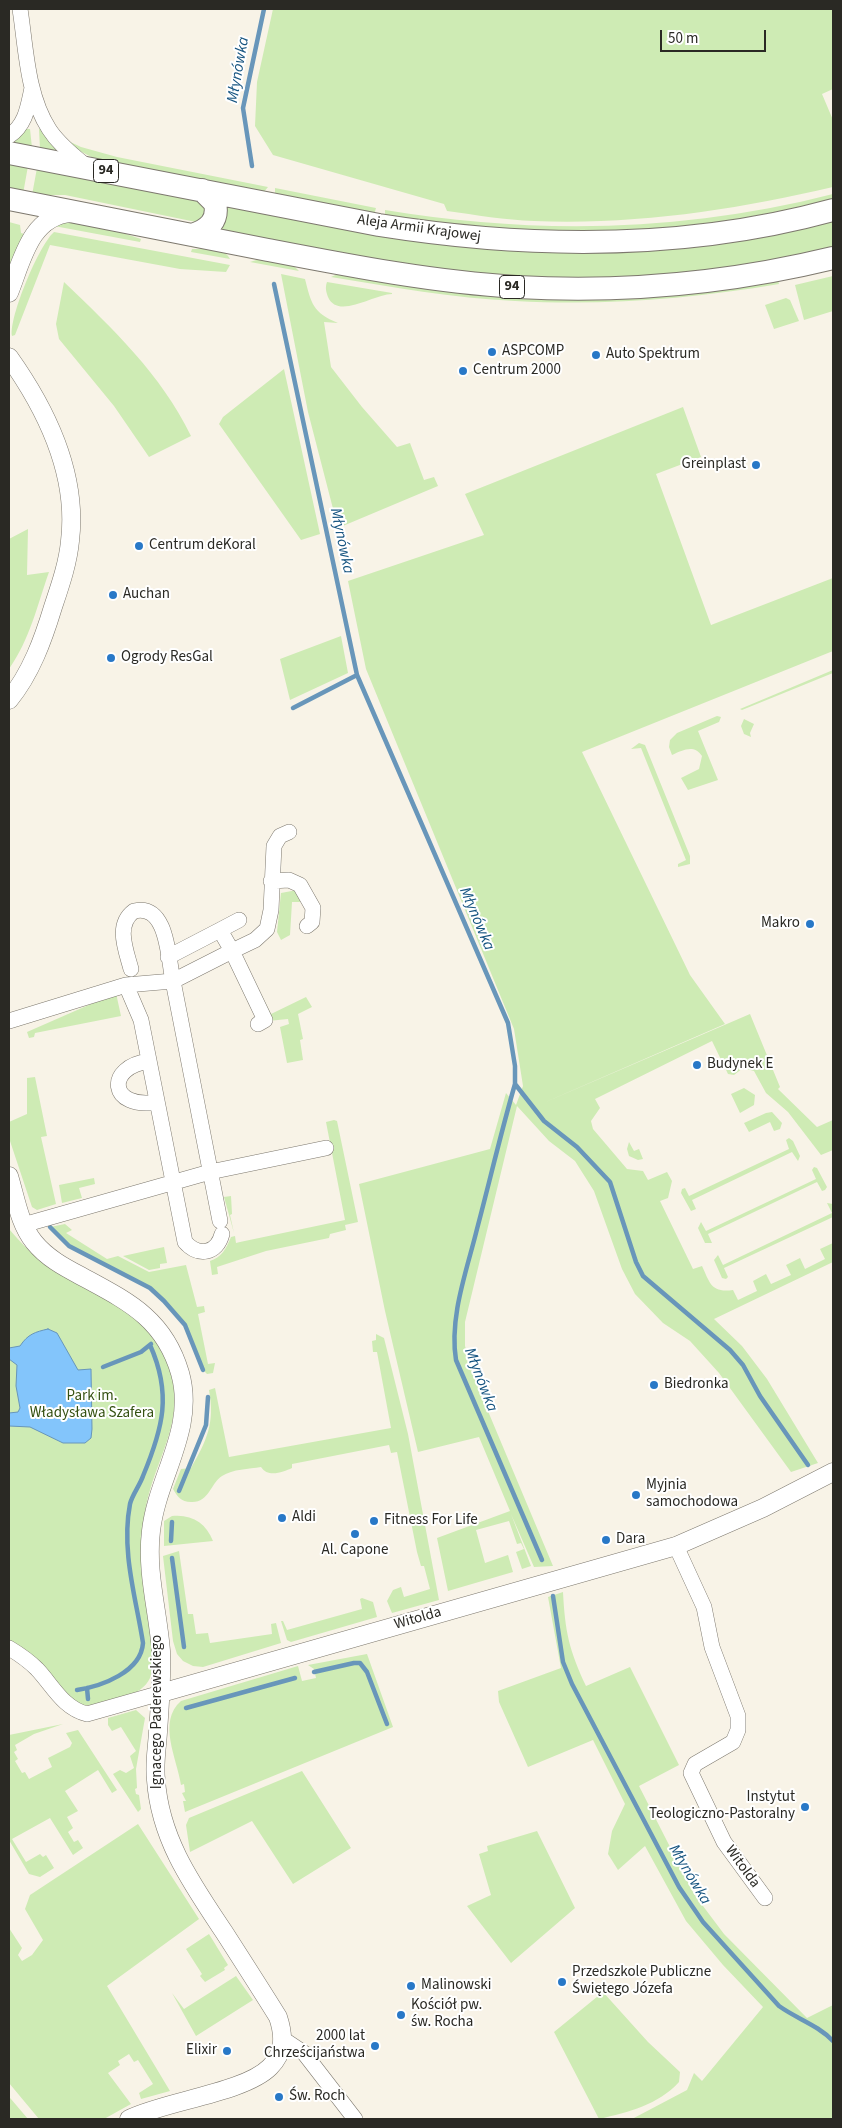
<!DOCTYPE html>
<meta charset="utf-8">
<style>
body{margin:0}
#map{position:relative;width:842px;height:2128px;overflow:hidden;background:#f8f3e7;font-family:"Source Sans 3",sans-serif}
canvas{display:block}
.frame{position:absolute;inset:0;border:10px solid #2a2924;pointer-events:none}
.scale{position:absolute;left:660px;top:30px;width:106px;height:22px;box-sizing:border-box;border:2px solid #2a2924;border-top:0;padding-left:6px;font-size:15px;line-height:18px;white-space:nowrap;color:#2a2924;-webkit-text-stroke:4px #fff;paint-order:stroke}
</style>
<div id="map">
<canvas width="842" height="2128"></canvas>
<div class="frame"></div>
<div class="scale">50 m</div>
</div>
<script>
const context = document.querySelector('canvas').getContext('2d');
context.lineJoin = 'round';
function fill(path, color) { context.fillStyle = color; context.fill(path, 'evenodd'); }
function trace(path, color, width, dash) { context.strokeStyle = color; context.lineWidth = width; context.lineCap = dash ? 'butt' : 'round'; context.setLineDash(dash || []); context.stroke(path); }
function label(font, color, halo, rows, align = 'center') {
  context.font = font + ' "Source Sans 3",sans-serif'; context.lineWidth = 4; context.setLineDash([]); context.textBaseline = 'middle'; context.strokeStyle = halo; context.fillStyle = color; for (const [text, x, y, turn = 0] of rows) {
    context.save(); context.translate(x, y); context.rotate((+turn || 0) * Math.PI / 180); context.textAlign = isNaN(turn) ? turn : align; if (halo) context.strokeText(text, 0, 0); context.fillText(text, 0, 0); context.restore();
  }
}
fill(new Path2D(`
 M273,9H833V89L822,94L833,120V187C735,210 636,225 534,221C505,220 476,215 447,211L444,204L273,155L255,126L257,82Z
 M44,128L64,152L40,149L39,129Z
 M24,129H30L32,148L9,142Z
 M66,140L81,147L117,157L268,187L263,193L97,160L80,151Z
 M9,162L28,166L23,194L9,191Z
 M37,168L201,199L208,214L196,222L65,195H32Z
 M275,188L376,208L374,215L275,195Z
 M833,194V201L753,218L654,231L510,232L385,216V210C536,235 685,232 833,194Z
 M222,205L445,244L833,219V250L684,276L498,279L214,232Z
 M69,220L99,225L141,239L140,242L54,226Z
 M9,222L20,225L21,233L24,234L9,274Z
 M54,232L230,265L226,272L180,269L50,245L15,335L12,336C9,317 39,245 54,232Z
 M192,249C205,249 223,245 230,259L191,252Z
 M266,257L290,262L299,271L250,262Z
 M340,273L415,285L778,280L779,284C691,299 604,306 515,301C453,298 392,287 331,277Z
 M281,274L305,279C311,303 313,313 338,323L324,322L331,367L362,407L397,447L410,443L424,480L434,477L438,486L338,528L308,412Z
 M833,276V311L804,320L795,285Z
 M64,282C113,329 161,374 191,436L149,457L114,406L59,339L56,324Z
 M327,282L392,293V294C374,294 338,320 328,297C326,291 325,288 327,282Z
 M786,298L790,300L799,321L774,329L765,305Z
 M284,369L320,534L301,540L219,424L223,417Z
 M683,407L701,457L656,474L711,625L833,578V651L582,752L690,975L725,1024L541,1104L750,1014L780,1087L778,1089L817,1127L833,1120V1150L821,1155L788,1112L766,1093L754,1071L743,1068L734,1075L728,1074L712,1041L595,1099L600,1108L591,1121L593,1129L627,1169L643,1171L648,1180L667,1172L672,1181L668,1198L660,1201L693,1269L702,1266C710,1283 711,1293 733,1290L738,1300L757,1291L753,1281L766,1274L771,1284L791,1275L786,1265L800,1258L805,1269L825,1259L820,1249L833,1243V1262L714,1319L742,1346L767,1379L818,1463L791,1472L719,1373L690,1341L663,1323L635,1294L622,1269L594,1191L575,1161L549,1141L517,1106L465,1322V1346L477,1385L553,1566L534,1567L511,1514L531,1566L522,1569L516,1552L524,1549L521,1543L517,1544L509,1521L476,1530L485,1563L508,1555L513,1572L448,1591L437,1538L510,1511L479,1437L418,1452L385,1311L359,1184L490,1149L506,1093L516,1105L523,1086L514,1029L366,669L348,581L484,535L465,494Z
 M28,529L27,575L49,572C37,606 30,639 9,669V539Z
 M341,636L348,673L290,700L280,659Z
 M833,670V673L742,710L740,709Z
 M717,716L721,717L719,722L698,731L718,780L688,790L681,778L699,769L702,756C694,744 683,750 672,755L669,747L670,740L677,733Z
 M744,719L754,724L750,733L751,737L744,734L741,726Z
 M639,743L645,745L690,856V864L678,867V864L686,860L641,748L631,749Z
 M297,890L303,902H292L290,935L281,940L277,932L281,893Z
 M249,971L271,1014L306,997L312,1007L298,1014L303,1039L300,1040L303,1060L287,1063L280,1027L289,1024L288,1019L268,1021Z
 M116,993L121,1016L35,1033L34,1037L29,1038L27,1032Z
 M35,1077L47,1136L41,1137L56,1204L37,1210L32,1207L9,1138V1122L27,1114V1078Z
 M744,1088L755,1095L754,1105L740,1113L731,1094Z
 M772,1112L782,1123L780,1129L774,1131L770,1122L749,1132L744,1123L766,1113Z
 M334,1120L337,1121L358,1222L345,1225L346,1230L330,1234L329,1238L266,1251L217,1267L218,1274L212,1275L210,1261C222,1257 226,1249 231,1237L235,1236L236,1243L240,1242L345,1220L326,1122Z
 M789,1138L793,1141L800,1156L798,1161L792,1152L692,1200L696,1209L691,1211L681,1193L682,1189L685,1188L689,1196L789,1149L786,1140Z
 M629,1142L634,1151L639,1149L643,1159L638,1160L629,1156L627,1149Z
 M814,1167L817,1168L827,1187L825,1190L822,1191L817,1182L708,1234L712,1243H705L698,1228L701,1222L706,1231L816,1179L812,1170Z
 M94,1178L95,1184L79,1188L82,1198L62,1203L59,1185Z
 M231,1196L232,1214L230,1215L234,1233L224,1197Z
 M827,1203L833,1204V1217L724,1268L728,1277L726,1279L722,1278L714,1260L718,1255L723,1265L832,1213Z
 M65,1224L72,1230L66,1233L107,1259L118,1256L149,1272L186,1265L197,1307L204,1306L205,1312L198,1314L208,1364L215,1363L213,1373L207,1374L203,1370L185,1325L164,1301L150,1288L69,1246L50,1227Z
 M9,1229C25,1248 44,1266 66,1278C100,1298 142,1311 161,1349C197,1417 151,1456 144,1520C143,1533 141,1548 142,1561C144,1588 159,1656 150,1678C141,1699 97,1708 76,1705L9,1642Z
 M164,1247L167,1263L160,1264V1268L149,1270L123,1256Z
 M376,1334L384,1338L408,1434L439,1600L392,1613L387,1601L393,1590L401,1587L404,1597L430,1589L424,1566H421L417,1552L397,1452L391,1453L389,1445L292,1464V1468C283,1472 268,1478 261,1467C249,1469 233,1469 222,1476C210,1484 209,1503 191,1502C181,1502 177,1496 173,1489L181,1469L191,1468C207,1440 215,1423 209,1390L215,1388L229,1457L391,1428L377,1352H373L372,1341L376,1340Z
 M172,1516C192,1514 206,1523 213,1541L164,1546V1521Z
 M179,1551L188,1614H193L196,1634L208,1633L210,1643L272,1634L271,1624L276,1623L281,1643L203,1667L193,1666L183,1661L177,1654L173,1641L163,1556Z
 M563,1592C565,1631 569,1650 586,1686L630,1667L679,1765L639,1786L694,1894L724,1934L807,2018L833,2005V2119H632L687,2090L694,2073L702,2081L763,2007L723,1965L686,1921L645,1846L618,1870L608,1854L612,1831L625,1804L593,1740L528,1767L499,1702L498,1691L561,1668L548,1597Z
 M362,1598L373,1602L377,1617L291,1642L287,1640L281,1621H283L287,1630L362,1609L360,1599Z
 M367,1654L393,1727L185,1812L183,1801H186L182,1793L185,1792L184,1784L181,1785C177,1758 157,1722 181,1701L298,1666L302,1681L316,1678L314,1669L308,1665Z
 M136,1710L145,1718L136,1769L137,1788L135,1789L136,1794L139,1795L141,1809L138,1812L113,1774L120,1770L126,1773L134,1768L130,1756L136,1751L121,1727L112,1731L108,1725V1718Z
 M63,1724L34,1734L15,1745L17,1750L14,1752L18,1759L15,1761L22,1773L25,1772L29,1779L52,1767L48,1758L70,1747L72,1743L66,1733L78,1730L117,1790L112,1793L98,1770L65,1791L78,1811L67,1817L73,1828L68,1832L74,1842L78,1840L83,1848L73,1855L50,1818L12,1839L26,1862L40,1854L43,1857L46,1855L54,1868L40,1877L29,1874L9,1840V1735Z
 M302,1771L351,1848L293,1884L252,1821L190,1852L186,1825L189,1818Z
 M138,1824L199,1919L107,1986L170,2091L141,2099L139,2093L153,2084L138,2060L134,2062L129,2054L118,2061L120,2065L108,2073L131,2104L104,2119H39L9,2083V1928L22,1948L18,1955L22,1961L32,1955L43,1940L25,1909L30,1895Z
 M537,1831L575,1908L511,1963L467,1906L491,1895L479,1854L488,1851L487,1846Z
 M209,1934L228,1965L224,1968L225,1970L205,1982L200,1976L202,1974L186,1949Z
 M236,1976L253,2000L196,2036L172,1993L184,2009Z
 M603,1992L648,2042L680,2072L679,2082C658,2105 629,2112 599,2119L554,2032Z
 M9,2097L11,2099L28,2119H9Z`), '#ceebb4');
const water = new Path2D(`
 M48,1329L57,1333L78,1370L91,1369L92,1429L91,1438L85,1443H63L30,1427L9,1426V1413L18,1412L20,1408L16,1386L17,1365L9,1359V1348L20,1346C28,1334 35,1332 48,1329Z`);
fill(water, '#83c5fb');
trace(water, '#6896ba', 1);
trace(new Path2D(`
 M252,166L243,108L264,9
 M274,284L357,675L508,1023L515,1066V1084C501,1132 490,1180 477,1229C467,1270 449,1317 456,1360L542,1560
 M293,708L357,675
 M515,1084L544,1121L577,1147L610,1182L636,1262L643,1276L730,1350L743,1365L760,1396L808,1465
 M50,1227L69,1246L150,1288L164,1301L185,1325L203,1370
 M103,1367L141,1352L151,1344
 M179,1491L206,1425L208,1397
 M171,1541L172,1522
 M172,1558L184,1647
 M553,1596L563,1662L572,1684L679,1887L703,1922L779,2006C797,2019 818,2025 833,2041
 M314,1672L354,1663H360L367,1672L387,1724
 M87,1688L88,1699
 M77,1690C102,1686 141,1672 143,1643C136,1598 121,1551 130,1504C132,1495 140,1485 143,1476C163,1428 172,1394 150,1345
 M186,1708L295,1678`), '#6896ba', 4.5);
const minor = new Path2D(`
 M20,9C26,48 27,95 49,129C59,145 75,156 88,168
 M9,136C26,125 28,106 32,88
 M271,881L289,880L300,885L313,908L312,922L307,926
 M220,930L239,920
 M168,957L220,930L232,951L255,940L267,929L271,910L274,846L280,836L289,832
 M131,969C126,950 115,925 134,911C168,903 168,958 173,981L232,951L265,1020L258,1024
 M9,1021L126,985
 M149,1061C105,1067 109,1110 157,1102
 M220,1221L173,981L126,985L141,1020L185,1242C198,1257 217,1254 222,1234
 M23,1225L210,1172L326,1148
 M676,1546L704,1607L712,1647L738,1716V1730L733,1742L695,1764L691,1773L724,1842L765,1898
 M9,1648C19,1654 29,1661 37,1669C53,1686 63,1708 87,1714L161,1693
 M283,2039L304,2053L355,2119`);
const tertiary = new Path2D(`
 M9,293C22,261 30,216 71,213
 M9,357C46,409 78,475 70,541C68,563 60,586 53,607C43,640 31,673 9,700
 M9,1176C16,1199 19,1223 34,1242C47,1258 64,1267 81,1276C127,1301 164,1318 180,1373C196,1429 157,1477 151,1531C146,1572 158,1611 161,1651C162,1678 160,1705 158,1732C157,1749 154,1764 156,1780C160,1839 192,1884 224,1932C242,1960 260,1988 278,2017C284,2035 285,2052 270,2067C244,2093 165,2101 129,2119
 M161,1693L676,1546L763,1508L833,1472`);
const primary = new Path2D(`
 M9,153L379,225C530,249 684,251 833,210
 M9,199C95,216 182,233 268,250C351,266 433,282 517,287C623,293 730,283 833,258
 M192,235C208,230 219,221 215,203L202,190`);
trace(minor, '#7d786e', 16);
trace(tertiary, '#7d786e', 19);
trace(primary, '#7d786e', 24);
trace(minor, '#fff', 15);
trace(tertiary, '#fff', 18);
trace(primary, '#fff', 22);
for (const [x, y, r, color] of [
 [492,352,5,"#2878c7"],
 [596,355,5,"#2878c7"],
 [463,371,5,"#2878c7"],
 [756,465,5,"#2878c7"],
 [139,546,5,"#2878c7"],
 [113,595,5,"#2878c7"],
 [111,658,5,"#2878c7"],
 [810,924,5,"#2878c7"],
 [697,1065,5,"#2878c7"],
 [654,1385,5,"#2878c7"],
 [636,1495,5,"#2878c7"],
 [282,1518,5,"#2878c7"],
 [374,1521,5,"#2878c7"],
 [355,1534,5,"#2878c7"],
 [606,1540,5,"#2878c7"],
 [805,1807,5,"#2878c7"],
 [562,1982,5,"#2878c7"],
 [411,1986,5,"#2878c7"],
 [401,2015,5,"#2878c7"],
 [375,2046,5,"#2878c7"],
 [227,2051,5,"#2878c7"],
 [279,2097,5,"#2878c7"]
]) { const dot = new Path2D(); dot.arc(x, y, r, 0, 2 * Math.PI); context.fillStyle = color; context.fill(dot); trace(dot, '#fff', 2); }
for (const [x, y, w] of [
 [106,171,25],
 [512,287,25]
]) { const box = new Path2D(); box.roundRect(x - w / 2, y - 11.5, w, 23, 4); context.fillStyle = '#fff'; context.fill(box); trace(box, '#2a2924', 1); }
label('bold 14px', '#2a2924', null, [
 ["94",106,171],
 ["94",512,287]
]);
label('15px', '#2a2924', '#fff', [
 ["Aleja Armii Krajowej",419,229,8],
 ["Witolda",418,1619,-16],
 ["Ignacego Paderewskiego",158,1712,-90],
 ["Witolda",742,1867,54]
]);
label('15px', '#2a2924', '#fff', [
 ["ASPCOMP",502,352],
 ["Auto Spektrum",606,355],
 ["Centrum 2000",473,371],
 ["Greinplast",746,465,"right"],
 ["Centrum deKoral",149,546],
 ["Auchan",123,595],
 ["Ogrody ResGal",121,658],
 ["Makro",800,924,"right"],
 ["Budynek E",707,1065],
 ["Biedronka",664,1385],
 ["Myjnia",646,1486],
 ["samochodowa",646,1503],
 ["Aldi",292,1518],
 ["Fitness For Life",384,1521],
 ["Dara",616,1540],
 ["Al. Capone",355,1551,"center"],
 ["Instytut",795,1798,"right"],
 ["Teologiczno-Pastoralny",795,1815,"right"],
 ["Przedszkole Publiczne",572,1973],
 ["Świętego Józefa",572,1990],
 ["Malinowski",421,1986],
 ["Kościół pw.",411,2006],
 ["św. Rocha",411,2023],
 ["2000 lat",365,2037,"right"],
 ["Chrześcijaństwa",365,2054,"right"],
 ["Elixir",217,2051,"right"],
 ["Św. Roch",289,2097]
], 'left');
label('15px', '#355112', '#fff', [
 ["Park im.",92,1397],
 ["Władysława Szafera",92,1414]
]);
label('italic 16px', '#175581', '#fff', [
 ["Młynówka",239,70,-80],
 ["Młynówka",341,541,78],
 ["Młynówka",476,919,67],
 ["Młynówka",480,1380,69],
 ["Młynówka",689,1875,59]
]);
</script>
